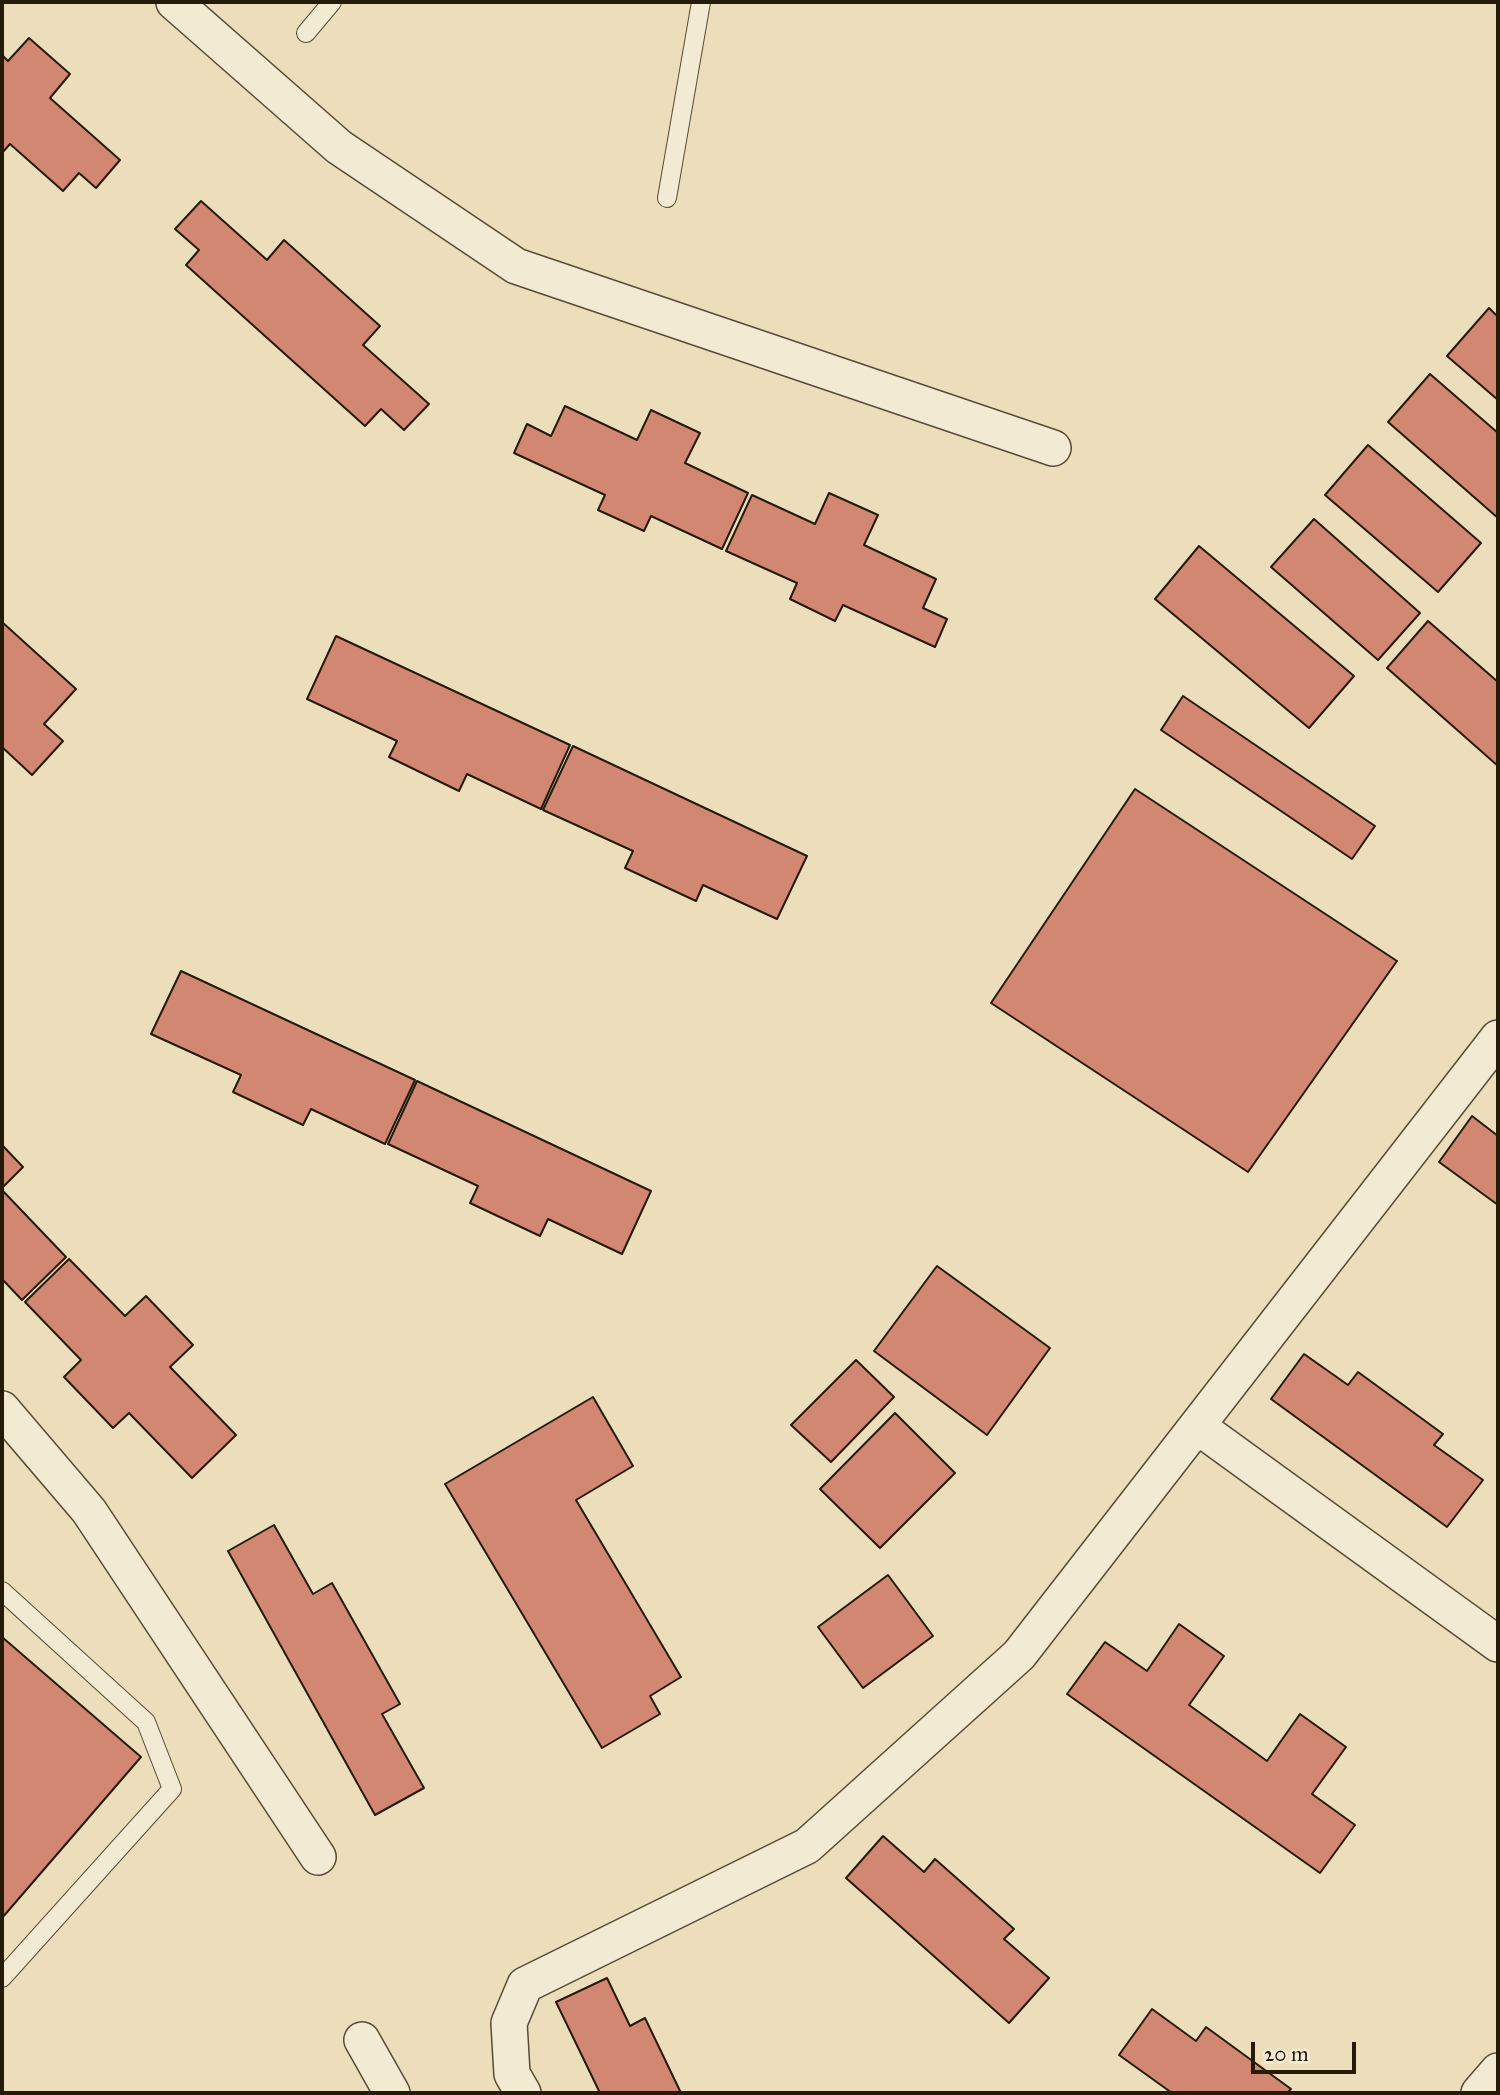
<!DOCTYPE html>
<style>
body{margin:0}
#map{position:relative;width:1500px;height:2095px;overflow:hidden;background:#ecdebb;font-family:"IM FELL Great Primer",serif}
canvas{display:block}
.frame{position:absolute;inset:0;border:4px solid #261a08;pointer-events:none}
.scale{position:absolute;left:1251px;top:2042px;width:105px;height:32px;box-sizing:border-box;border:4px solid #261a08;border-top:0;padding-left:9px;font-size:21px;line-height:24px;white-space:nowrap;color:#261a08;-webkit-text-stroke:5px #f3ead3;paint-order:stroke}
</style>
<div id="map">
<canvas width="1500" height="2095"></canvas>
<div class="frame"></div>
<div class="scale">20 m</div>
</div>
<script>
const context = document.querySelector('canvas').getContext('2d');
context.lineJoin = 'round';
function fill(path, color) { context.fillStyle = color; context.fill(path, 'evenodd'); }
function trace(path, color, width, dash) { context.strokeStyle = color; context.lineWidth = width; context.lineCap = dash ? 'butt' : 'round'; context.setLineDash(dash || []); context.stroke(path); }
const building = new Path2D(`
 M29,38L70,74L50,98L120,160L96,188L79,173L63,191L10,144L2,153V55L8,61Z
 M201,201L267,260L284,240L380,326L363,345L429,404L404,430L381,409L365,426L186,265L199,250L175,229Z
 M1489,308L1498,317V400L1447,356Z
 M1430,374L1498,433V518L1388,422Z
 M565,406L637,440L651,410L700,433L685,463L748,493L722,549L651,516L644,531L598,510L605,495L514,453L527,424L551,436Z
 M1368,445L1481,543L1438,592L1325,495Z
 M829,493L878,515L864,545L936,579L923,608L947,619L935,647L843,605L835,621L790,599L797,583L726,551L752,495L815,524Z
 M1314,519L1420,613L1378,660L1271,567Z
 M1199,546L1354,676L1309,728L1155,599Z
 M1428,621L1498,682V766L1387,668Z
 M2,622L76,689L44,724L63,741L32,775L2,747Z
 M336,636L570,745L541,809L467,774L459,791L389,757L397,741L307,699Z
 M1183,696L1375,826L1352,859L1161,730Z
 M573,746L807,856L777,919L703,885L696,901L625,868L633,851L543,810Z
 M1135,789L1397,961L1248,1172L991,1003Z
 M181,971L415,1080L385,1144L311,1109L303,1125L233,1092L241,1075L151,1034Z
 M417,1081L651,1191L622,1254L548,1219L540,1236L470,1203L478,1186L388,1144Z
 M1472,1116L1498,1136V1205L1439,1162Z
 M2,1145L23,1167L2,1188Z
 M2,1190L66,1257L22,1300L2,1279Z
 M69,1259L125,1316L146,1296L193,1345L170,1367L236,1435L192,1478L129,1413L113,1428L64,1377L81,1360L25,1302Z
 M937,1266L1050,1348L987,1435L874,1351Z
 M1304,1354L1348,1385L1358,1372L1443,1434L1434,1445L1483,1480L1447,1527L1271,1399Z
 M856,1360L894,1397L831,1462L791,1425Z
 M593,1397L633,1466L576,1500L681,1677L650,1696L660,1714L602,1748L445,1484Z
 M895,1413L955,1473L880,1548L820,1489Z
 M274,1525L313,1594L332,1583L400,1704L382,1714L424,1788L375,1815L228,1551Z
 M888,1575L933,1636L863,1688L818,1627Z
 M1179,1624L1224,1656L1189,1705L1267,1761L1300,1714L1346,1747L1312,1794L1355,1825L1320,1873L1067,1694L1105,1642L1147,1671Z
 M2,1637L141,1757L2,1918Z
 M883,1836L924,1872L935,1859L1014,1929L1004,1939L1049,1978L1009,2023L846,1878Z
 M607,1978L630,2026L645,2018L681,2093H600L556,2002Z
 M1152,2009L1196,2041L1206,2027L1291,2089L1287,2093H1172L1119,2055Z`);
fill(building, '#d28773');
trace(building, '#261a08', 2);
const lane = new Path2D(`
 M306,33L332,2
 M667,198L701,2
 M2,1591L146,1722L172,1789L2,1978`);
const street = new Path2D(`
 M174,2L339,147L516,266L1053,448
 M2,1409L89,1511L318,1857
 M1197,1426L1498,1644
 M362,2040L392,2093
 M523,2093L512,2074L509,2023L525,1985L807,1846L1019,1655L1498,1038
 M1479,2093L1498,2071`);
trace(lane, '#584b35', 20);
trace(street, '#584b35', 38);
trace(lane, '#f3ead3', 18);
trace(street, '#f3ead3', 35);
</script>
